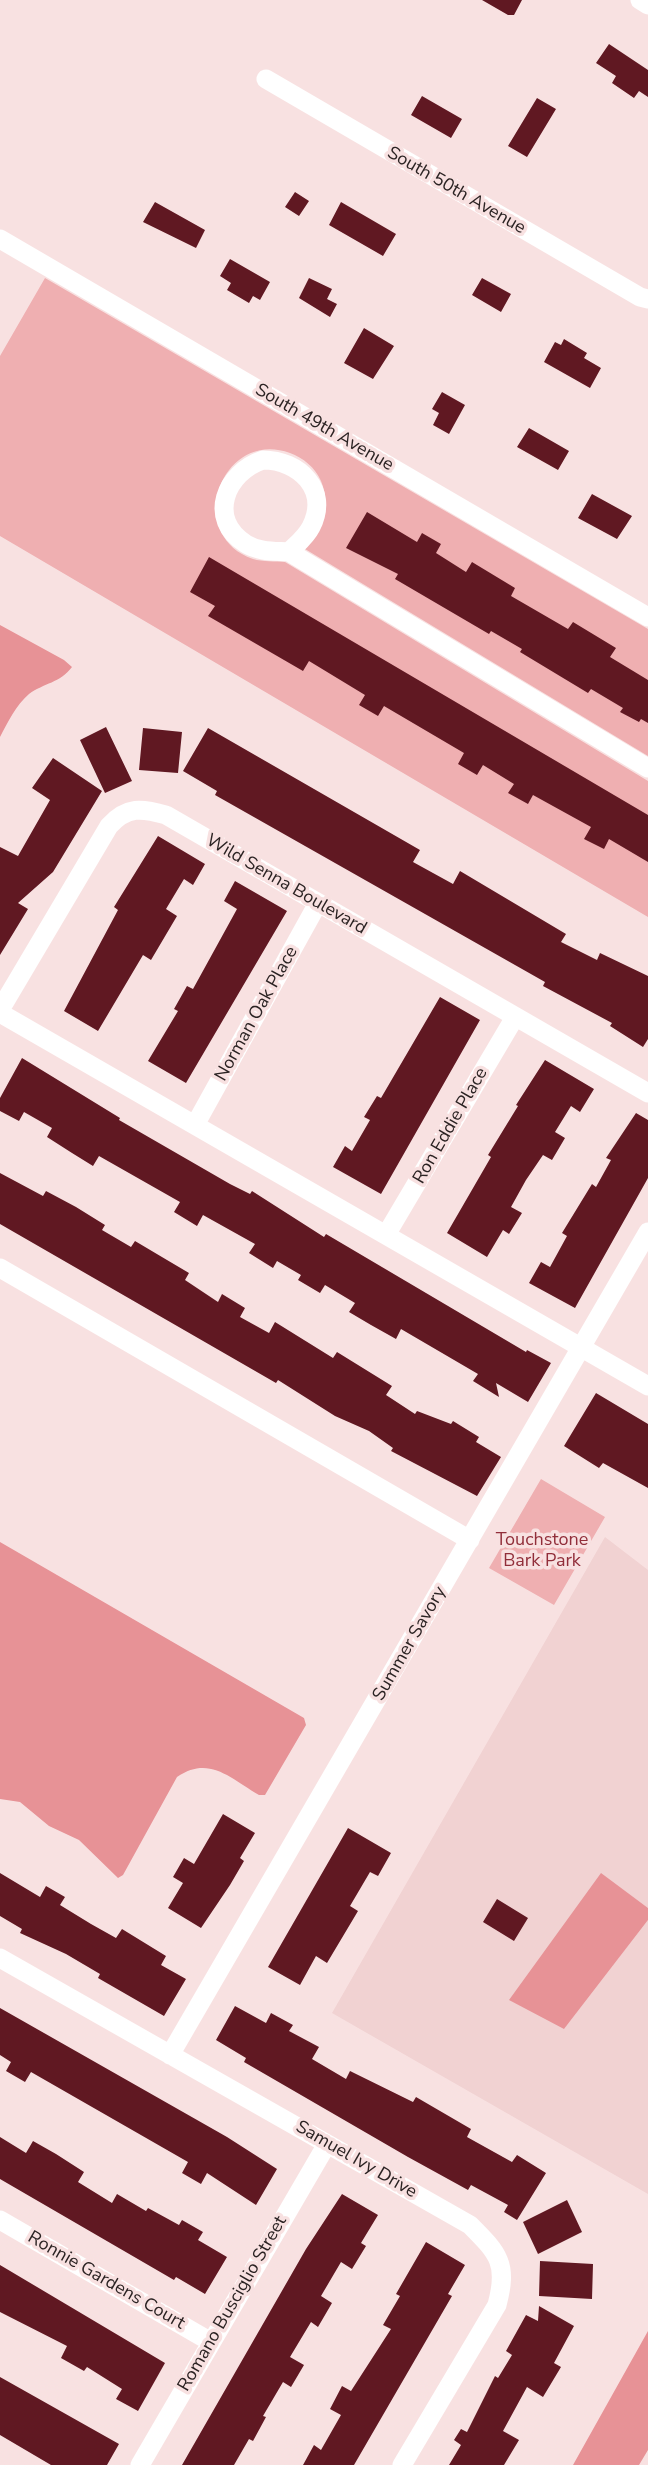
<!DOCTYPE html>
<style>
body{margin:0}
canvas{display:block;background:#f8e1e1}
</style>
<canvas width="648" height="2465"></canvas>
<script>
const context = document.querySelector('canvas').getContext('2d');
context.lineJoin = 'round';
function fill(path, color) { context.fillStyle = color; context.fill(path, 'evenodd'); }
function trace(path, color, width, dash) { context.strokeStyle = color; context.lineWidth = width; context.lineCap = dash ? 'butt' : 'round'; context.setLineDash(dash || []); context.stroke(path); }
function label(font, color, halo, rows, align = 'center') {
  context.font = font + ' "Nunito Sans",sans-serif'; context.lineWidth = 7; context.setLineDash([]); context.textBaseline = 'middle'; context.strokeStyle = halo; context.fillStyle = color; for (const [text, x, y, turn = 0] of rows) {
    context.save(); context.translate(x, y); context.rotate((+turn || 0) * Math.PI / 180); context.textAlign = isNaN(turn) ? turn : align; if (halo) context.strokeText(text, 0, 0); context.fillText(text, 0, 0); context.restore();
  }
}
fill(new Path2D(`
 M605,1537L648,1570V1908L601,1874L564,2029L648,1920V2194L332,2013Z`), '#f1d2d2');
fill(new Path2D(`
 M45,278L648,629V756L305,549C322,528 332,508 321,481C315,467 303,458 290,453C222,428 183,534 253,559C263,562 275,561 285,562L648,781V917L0,536V356Z
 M541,1479L605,1517L554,1605L489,1568Z`), '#efafb1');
fill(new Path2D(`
 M0,625L64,660L72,667C60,683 44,683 29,694C16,705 8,722 0,737Z
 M0,1542L304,1718L306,1725L265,1795H259C230,1778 209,1755 177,1777L123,1875L118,1878L79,1840L49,1826L20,1802L0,1799Z
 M601,1873L648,1908V1920L564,2029L509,2000Z
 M648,2331V2450L639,2465H573Z`), '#e79296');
fill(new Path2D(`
 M482,0H522L514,15H508Z
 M609,44L648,70V97L639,91L634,98L612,83L616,76L596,63Z
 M422,96L462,119L451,138L411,115Z
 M537,98L556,109L527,157L508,146Z
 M295,192L309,201L299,216L285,207Z
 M155,202L205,230L196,248L143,222Z
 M341,202L396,234L383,256L329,225Z
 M230,259L270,282L260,300L253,296L249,303L227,290L231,283L220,276Z
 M309,278L332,289L327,299L337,304L330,317L299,298Z
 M482,278L511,294L501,312L472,295Z
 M364,328L394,346L373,379L344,363Z
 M564,339L587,353L584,358L601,368L590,388L544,362L555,342L561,345Z
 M442,392L465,405L449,434L433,425L439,413L432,409Z
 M529,428L569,451L558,470L517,447Z
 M592,494L632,516L617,539L578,518Z
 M367,512L417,542L422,533L441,544L436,553L466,572L472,562L515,588L511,596L568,629L573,622L616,648L610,657L648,680V723L641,719L639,722L620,712L623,708L591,689L588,693L520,652L522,649L491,631L489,634L395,579L398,574L346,548Z
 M209,557L648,815V862L609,839L604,849L584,839L591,827L533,795L528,804L508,793L514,784L483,765L477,775L458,764L464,753L384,706L378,716L359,705L365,695L309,661L303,671L208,616L215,606L190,592Z
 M106,727L132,781L105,793L80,740Z
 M143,728L182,732L178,773L139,770Z
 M208,728L420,850L413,862L453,884L460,871L566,934L561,942L597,960L600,953L648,976V1039L643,1047L610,1026L612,1023L543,986L545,982L215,795L217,791L183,771Z
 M53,758L102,791L53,872L18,903L28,909L0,955V847L18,856L50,800L32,788Z
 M158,836L205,864L193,885L184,879L166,909L177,916L151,960L143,955L98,1031L64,1011L118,910L114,907Z
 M235,881L287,911L186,1083L148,1061L178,1011L174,1009L187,986L193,989L237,909L224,901Z
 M440,997L480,1020L381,1194L333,1167L345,1146L352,1151L370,1120L364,1117L377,1096L381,1098Z
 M22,1058L120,1118L119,1120L230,1184L250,1194L252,1191L324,1237L326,1234L526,1352L527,1350L551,1363L528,1402L496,1383L499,1397L473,1381L478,1374L401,1329L396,1339L371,1325L349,1312L355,1303L325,1285L320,1293L298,1280L301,1275L277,1261L273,1268L249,1253L255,1244L203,1215L197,1226L174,1212L180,1202L99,1156L93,1166L72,1153L47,1137L52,1128L24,1112L19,1121L0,1111V1098Z
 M545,1060L594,1089L580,1112L571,1106L555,1132L565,1138L552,1160L543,1155L526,1180L511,1207L522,1213L509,1234L503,1230L487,1257L447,1233L491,1157L488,1155L518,1106L516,1105Z
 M636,1113L648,1120V1178L575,1308L529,1283L541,1262L550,1267L567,1236L562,1233L592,1184L596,1187L611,1160L606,1158Z
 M0,1173L43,1196L46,1191L76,1207L105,1225L102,1230L131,1247L135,1241L167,1260L189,1273L185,1280L218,1302L222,1294L245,1308L240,1317L269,1333L275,1322L333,1358L337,1352L392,1386L386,1395L415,1414L417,1411L451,1424L453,1421L479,1437L476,1442L501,1457L477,1496L391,1451L393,1448L369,1431L335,1416L278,1380L276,1383L0,1224Z
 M596,1393L648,1424V1488L603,1463L599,1468L564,1446Z
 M223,1814L255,1833L240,1858L244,1861L230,1885L201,1928L168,1908L183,1883L173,1877L184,1858L194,1864Z
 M348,1828L391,1853L378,1876L370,1872L350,1906L358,1911L327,1963L316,1956L300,1985L268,1967Z
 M0,1873L40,1897L46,1886L65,1897L60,1905L91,1924L116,1938L122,1929L166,1956L161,1965L186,1979L164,2016L98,1978L100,1974L66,1954L20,1933L22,1929L0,1916Z
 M497,1899L528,1918L514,1941L483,1922Z
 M235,2006L266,2023L271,2013L293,2025L289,2031L319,2047L312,2059L346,2079L350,2071L413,2102L416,2097L471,2129L467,2137L512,2162L517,2155L546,2173L517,2220L504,2212L508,2205L471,2185L468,2190L408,2157L244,2062L246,2058L216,2040Z
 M0,2008L227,2137L277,2169L256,2205L207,2173L201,2184L182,2173L188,2162L31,2072L25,2082L6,2071L11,2062L0,2055Z
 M0,2137L26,2153L33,2141L56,2154L84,2172L78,2182L112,2203L117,2194L146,2211L148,2208L179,2225L182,2220L203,2232L198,2240L227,2257L205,2294L176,2277L174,2280L0,2179Z
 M342,2194L378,2215L361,2243L366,2246L352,2269L341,2262L321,2296L332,2303L318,2327L311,2322L290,2357L304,2365L291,2387L283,2382L263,2416L266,2417L253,2441L249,2439L234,2465H182L306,2249Z
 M567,2200L582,2232L538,2254L523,2222Z
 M426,2242L465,2265L448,2294L452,2296L354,2465H303L314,2445L321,2450L341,2415L330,2409L342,2386L351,2391L391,2329L383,2325L400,2296L396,2294Z
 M540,2261L593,2264L592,2299L539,2296Z
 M0,2265L165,2363L138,2411L116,2399L122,2389L87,2367L84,2371L61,2358L67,2346L0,2312Z
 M539,2306L574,2326L554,2363L561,2367L543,2397L527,2387L503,2431L519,2440L504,2465H449L461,2445L454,2440L461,2429L467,2432L495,2376L498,2378L512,2355L506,2351L526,2315L538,2321Z
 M0,2377L119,2444L107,2465H51L0,2435Z`), '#601822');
trace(new Path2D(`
 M640,0L648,5
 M266,79L640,297L648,299
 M0,239L648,617
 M263,460C299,460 330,490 311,527C306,537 297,544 289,552C274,551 259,552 246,544C206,519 226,472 263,460Z
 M289,552L648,768
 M0,1010L109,826C127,806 142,808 166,815L648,1093
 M0,1013L648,1386
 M195,1125L318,903
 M386,1235L515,1017
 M0,1268L470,1540
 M0,1958L470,2225C499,2254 508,2264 497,2305L402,2465
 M170,2055L648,1232
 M0,2220L211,2342
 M140,2465L327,2144`), '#fff', 19);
label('18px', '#2b2323', '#f8e1e1', [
 ["South 50th Avenue",456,191,30],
 ["South 49th Avenue",324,428,30],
 ["Wild Senna Boulevard",286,885,30],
 ["Norman Oak Place",257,1014,-61],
 ["Ron Eddie Place",451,1126,-60],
 ["Summer Savory",410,1644,-60],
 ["Samuel Ivy Drive",356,2160,30],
 ["Ronnie Gardens Court",106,2281,30],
 ["Romano Busciglio Street",233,2304,-60]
]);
label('18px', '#912e3a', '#f8e1e1', [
 ["Touchstone",542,1541],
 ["Bark Park",542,1562]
]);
</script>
